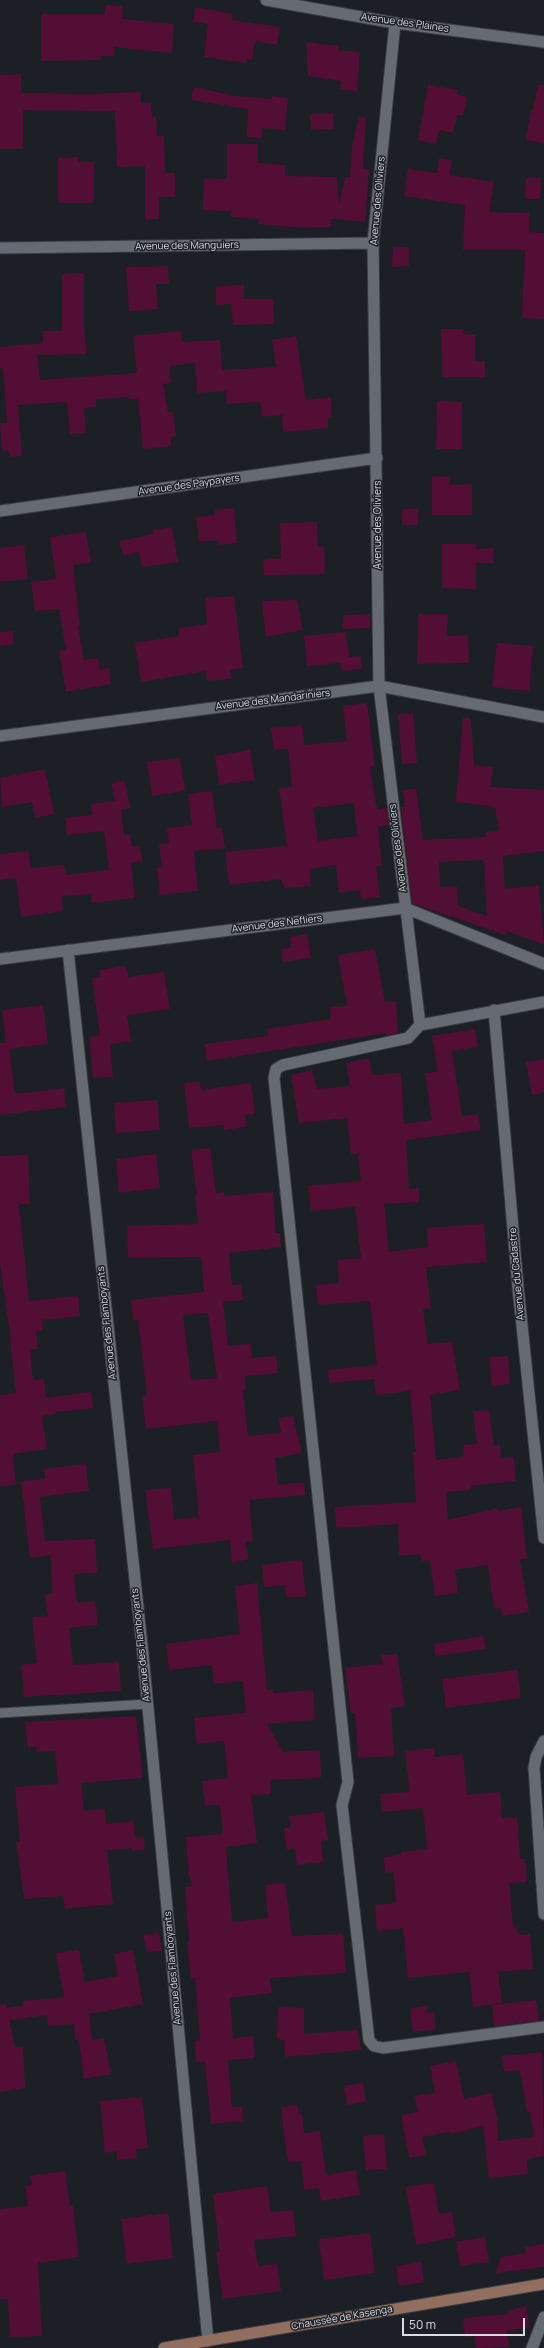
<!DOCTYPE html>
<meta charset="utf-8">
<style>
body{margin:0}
#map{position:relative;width:544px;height:2348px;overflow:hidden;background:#1c1f25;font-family:Manrope,sans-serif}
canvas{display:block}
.scale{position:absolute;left:402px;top:2318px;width:123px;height:18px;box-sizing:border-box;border:2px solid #dadce1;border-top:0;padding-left:5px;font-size:12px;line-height:14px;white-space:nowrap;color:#dadce1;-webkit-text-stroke:3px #1c1f25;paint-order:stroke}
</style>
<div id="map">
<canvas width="544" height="2348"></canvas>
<div class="scale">50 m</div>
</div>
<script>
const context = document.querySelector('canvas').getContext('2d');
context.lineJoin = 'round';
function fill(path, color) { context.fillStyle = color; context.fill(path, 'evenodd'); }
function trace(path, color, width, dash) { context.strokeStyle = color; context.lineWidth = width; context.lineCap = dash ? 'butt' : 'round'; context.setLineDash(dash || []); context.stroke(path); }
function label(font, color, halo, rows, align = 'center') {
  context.font = font + ' Manrope,sans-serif'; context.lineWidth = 3; context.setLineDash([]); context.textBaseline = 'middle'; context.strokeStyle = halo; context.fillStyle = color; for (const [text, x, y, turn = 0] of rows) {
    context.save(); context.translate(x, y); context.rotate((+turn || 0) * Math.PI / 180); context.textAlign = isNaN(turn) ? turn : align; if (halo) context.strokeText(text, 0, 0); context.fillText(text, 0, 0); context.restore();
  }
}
fill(new Path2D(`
 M105,5L123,6L122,19L174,24L172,53L114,47L115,56H101V60L41,61V14H105Z
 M195,7L233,14L232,20L280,27L277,45L255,41L252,60L246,59V63L204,57L208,24L193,22Z
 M306,42L339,46L338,50L360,52L357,91L340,90L341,81L308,76Z
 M21,74V93L90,94L141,92V103H151L152,117L156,116L157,136H164L165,173H175V197H159V219L145,220V166L117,167L115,111L23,110V149H0V75Z
 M428,85L458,90L457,95L467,97L463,116L457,115L453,133L439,130L436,144L418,140Z
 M538,85H544V143L526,140L531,110H533Z
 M194,87L235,96L272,99V96L288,98L285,130L262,128V138L247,137L248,109L191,100Z
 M333,113L334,129L311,130L310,114Z
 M359,117L366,118L363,169H369L365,222L331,219V227L303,228L258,224L259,219L231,217V211L203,210L204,178L227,179V144H258V163L285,165V176L337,177L339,205L345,177H350L352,147Z
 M78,157V162H94V203H58V158Z
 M439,158L452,160L450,175L494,182L489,212L529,213V232L544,233V319L522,318L525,250H463L465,205L404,196L408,169L437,173Z
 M526,178H541L540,199H525Z
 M393,247H409V266L392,267Z
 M168,266L169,284H156L158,309L129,311L126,267Z
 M84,273V328L87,354L37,355L40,380L137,373L133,336L181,331L182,342L220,340L222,370L276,367L272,340L296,336L306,400L331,397L332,417L328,418V428L283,432L282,415L262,417L260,402L227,404L226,391L197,393L195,363L169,366L171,383L163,384L168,412H173L176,436L171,437V446L143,449L138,399H129V397L96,399V407L84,408L86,433L70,434L67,402L18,405L22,456L10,457L9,450L2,451L0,423H7L3,368L0,369V347L43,343V331H62V274Z
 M244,285V299H273L274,324L233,325L231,304L216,305V286Z
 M441,329H463V334L475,335V361H485V377H442Z
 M437,401L462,402V449H436Z
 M432,476L449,477V485L472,484V515H432Z
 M234,508L237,543L218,545V540L199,542L196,517L215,515V510Z
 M402,509H418V525H402Z
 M317,522L318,547L324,546L325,574L264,575L263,560L281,558L280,523Z
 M172,527L178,562L142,567L139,552L124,556L119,541L153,534V530Z
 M86,532L91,563L73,565L80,626H78L84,660L98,658L100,669L109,668L111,684L66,692L59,651L66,649L59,609L35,611L31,582L56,579L50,537Z
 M442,544H476V549L493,548L494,563H476V589L442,588Z
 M24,545L28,579L0,582V548Z
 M234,596L243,668L230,670L231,679L207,681L206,671L141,682L135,643L179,636V628L207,624L205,598Z
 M297,600L303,630L266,637L262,601Z
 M370,614V628L343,629V615Z
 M418,614H448L447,636L468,635L469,663L417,664Z
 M13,631L14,644L0,646V632Z
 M346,632L349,657L361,656L362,669L342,671L341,663L307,666L304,636Z
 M497,643L533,646L529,691L492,687Z
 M367,703L375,766L370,767L376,805L378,809L387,808L389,825L378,826L382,866H376L380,897L361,899L360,890L339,893L336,865L310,869L311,886L284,888L281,879L229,885L225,852L287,846L279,788L292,787L288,749L274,750L271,728L302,725L304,745L347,741L343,706ZM354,803L357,836L318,841L313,808Z
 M413,713L417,763L402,764L398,714Z
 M463,718H471L474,765L493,767L491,787L544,790V851L504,856L503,861L505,889L539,885L544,945L507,931L505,935L412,903L401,807H405L403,790L416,789L423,840L486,837V832L499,831L495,807L456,802ZM482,860L484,863L487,916L458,906L457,886L440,887L439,862Z
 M250,750L255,780L219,785L215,756Z
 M180,758L185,791L152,796L147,762Z
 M45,769L54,814L35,818L32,802L2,807L0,778Z
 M124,780L131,808L121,810L124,835L130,834L132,847L139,846L143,861L131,863L135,898L92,903L91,894L62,896L63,911L21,917L16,878L0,880V854L28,851L31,868L64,865L66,875L109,870L104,831L67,835L65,818L92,815L91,804L115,801L111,783Z
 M212,791L217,828H222L225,848L194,851L198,891L160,895L157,868L162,867L159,844L169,843L167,828L192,825L188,794Z
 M307,934L311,958L283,962L281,949L291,948L290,937Z
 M375,949L385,1002L396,1001L398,1033L386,1036V1033L207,1061L205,1044L268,1036L267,1029L331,1019L330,1007L347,1006L338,955Z
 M126,966L128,977L164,972L170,1009L127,1015L131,1041L110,1044L113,1077L93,1078L89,1037L100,1035L92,978L100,977V970Z
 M43,1005L48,1044L9,1049L15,1094L64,1088L66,1107L0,1115V1043H6L2,1010Z
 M475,1029L478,1047L452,1051L462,1116L478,1114L481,1130L406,1140L409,1189L419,1188V1202L384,1204L389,1252L428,1247L427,1228L484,1224L487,1262L426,1267L431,1308L423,1309L428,1344L452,1342L460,1390L430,1395L436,1460L463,1457L464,1445L477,1444L473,1411L489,1410L494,1446L500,1445L501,1458L514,1457L516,1481L471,1486V1490L446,1492L448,1520L497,1508L498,1511L521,1507L527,1559L520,1560L529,1612L502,1616L501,1608L494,1609L488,1565L455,1570L458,1593L435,1596L430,1560L421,1561L420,1554L399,1556L398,1524L336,1528L335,1507L416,1502L413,1452H416L410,1391L376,1395L374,1379L329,1383L328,1370L377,1365L370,1301L318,1305L316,1285L339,1283L337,1260L361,1258L355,1207L311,1211L308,1186L361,1181L358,1154H351L347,1118L299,1123L291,1075L312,1070L317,1089L350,1086L346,1063L369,1058L372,1075L401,1073L404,1124L432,1120L425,1073L438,1072L432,1036Z
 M544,1059V1093L532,1095L526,1062Z
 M200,1082L201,1090L251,1083L255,1114L245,1115L246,1127L224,1130L223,1125L189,1128L184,1083Z
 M157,1100L160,1130L116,1133L114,1103Z
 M210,1148L216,1193L224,1192V1196L273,1192L276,1233H280L281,1247L229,1253L232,1285L241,1284L243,1300L223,1302L228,1346L250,1344L252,1358L276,1356L278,1373L245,1376L246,1390H243L248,1436L281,1433L279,1418L293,1416L302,1453L275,1458L278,1485L304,1482L306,1495L249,1500L253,1541L245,1542L249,1559L232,1563L230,1540L153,1549L145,1490L171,1488L174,1520L199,1517L193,1455L220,1452L217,1421L146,1429L142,1396L147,1395L138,1320L133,1321L131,1300L204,1292L201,1257L128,1258L127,1226L198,1224L195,1195H197L191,1150ZM208,1313L217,1378L191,1380L183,1315Z
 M156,1154L160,1188L119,1193L116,1159Z
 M28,1155L30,1204H19L29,1301L78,1296L80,1316L42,1320L43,1330L36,1331L38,1349H30L33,1380L44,1379L46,1398L91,1392L93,1408L55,1412V1414L42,1416L47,1449L13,1454L16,1485L0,1486V1395L16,1393L10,1340H11L0,1263V1156Z
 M508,1356L510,1384L492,1386L489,1357Z
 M86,1464L89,1491L40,1497L45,1541L95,1539L97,1573L74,1574L77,1603L95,1601L98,1625L69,1628L73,1665L119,1662L121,1691L24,1697L21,1665L37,1663L32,1617L48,1616L45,1594L52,1593L51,1555L30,1558L21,1481L45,1479L44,1469Z
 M302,1560L306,1596L287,1598L285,1585L264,1587L262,1565Z
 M257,1583L267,1690L273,1689V1693L313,1690L315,1720L267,1724L283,1752L320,1750L321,1778L270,1780L271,1794L251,1795L257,1843L226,1847L232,1922L268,1918L265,1885L285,1883L292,1936L343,1934L346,1973L270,1978L272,1993L230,1998L233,2038L253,2036L255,2058L228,2060L232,2107L242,2106L243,2121L211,2124L205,2062H196L195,2041L200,2040L195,1978H191L187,1942H189L185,1887L193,1886L189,1877L186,1837L223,1834L220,1805L205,1806L202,1781L228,1778L224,1741L197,1744L194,1718L246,1713L243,1681L214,1684L212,1665L169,1670L166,1644L240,1634L235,1586Z
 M483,1636L486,1649L435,1656L434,1644Z
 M397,1654L405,1706L391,1708L394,1756L358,1758L355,1713H351L345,1668L383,1664L381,1655Z
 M517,1670L521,1698L446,1708L442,1679Z
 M136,1716L143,1778L81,1783L84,1811L105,1809L106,1824L134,1821L135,1838L144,1837L145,1850L132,1851V1848L107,1850L113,1904L65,1909L63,1896L24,1899L16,1842H20L15,1787L58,1784L55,1751L36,1752L37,1747H28L25,1722Z
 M434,1748L435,1757L463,1754L467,1795L500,1792L502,1818L517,1817L520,1859H525L527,1882L509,1883L513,1928L517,1927L518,1935L530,1934L533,1969L498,1972L502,2003L473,2007L469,1972L408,1978L403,1928L377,1931L375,1905L396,1903L394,1872L385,1873L384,1857L401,1855V1852L427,1849L423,1808L382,1812L380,1794L410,1792L405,1751Z
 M324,1812L328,1840L321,1841L323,1862L297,1865L295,1847L287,1850L284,1828L291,1827L289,1816Z
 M159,1933L162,1951L147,1952L143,1935Z
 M79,1950L85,1982L118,1976L114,1954L133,1950L143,2004L89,2014L92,2040L104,2038L111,2074L84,2079L79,2040H75L74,2024L48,2026L47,2015L9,2020L15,2047H23L25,2088L0,2092V2005L6,2004L7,2008L23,2006V2001L64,1997L56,1953Z
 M536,2000L539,2021L494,2026L492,2005Z
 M427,2006V2013L434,2012L436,2029L413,2032L410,2008Z
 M278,2007L304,2008V2034L358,2030L361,2050L285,2057L284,2040L277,2039Z
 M542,2052L544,2156L527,2159L528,2174L489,2178L483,2126L451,2134L450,2132L422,2137L426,2155L409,2158L401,2115L418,2112L415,2096L435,2093L430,2066L456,2061L464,2099L491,2093L497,2117L498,2141L534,2137L530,2112H527L520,2070L504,2071L502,2056Z
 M363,2083L366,2102L347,2105L344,2086Z
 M142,2097L148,2148L136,2149L137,2158L117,2160V2151L105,2153L100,2101Z
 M298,2105L299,2114H302L304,2133L320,2131L326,2175L356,2170L360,2195L321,2201L319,2188L304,2190L301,2161L288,2162L282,2117L281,2107Z
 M384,2134L387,2169L366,2170L363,2136Z
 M65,2171L70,2206H73L79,2257L38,2263L42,2336L10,2337L8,2299H0V2209L28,2206L25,2186L32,2185L30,2176Z
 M434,2183L439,2214L452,2212L456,2237L416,2245L406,2187Z
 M267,2186L271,2212L293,2210L296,2236L254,2240L258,2266L277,2264L281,2291L223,2299L216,2252L220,2251L213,2194Z
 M168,2213L173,2258L127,2264L121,2219Z
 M370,2233L375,2273L324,2280L319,2239Z
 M485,2237L489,2262L460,2266L456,2242Z
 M544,2244V2267L496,2273L501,2257L526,2253L525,2247Z
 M421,2262L424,2282L399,2286L396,2266Z
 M526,2306L530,2327L507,2331L509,2347L476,2348L474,2336L465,2337L463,2318L508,2314L507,2311Z`), '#530e35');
const service = new Path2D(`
 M0,1713L148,1704`);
const minor = new Path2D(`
 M395,23L373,243L379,686L420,1025
 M0,248L373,243
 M0,511L377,458
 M0,736L379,686L544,717
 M68,950L143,1655L208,2341
 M0,959L405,908L544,964
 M544,1002L420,1025L408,1038L283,1065L276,1069L274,1078L348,1782L342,1805L369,2040L374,2046L383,2048L544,2027
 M494,1010L518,1287L544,1538
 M544,1741L536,1757L534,1768L544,1914
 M532,2348L544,2317`);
const tertiary = new Path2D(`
 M266,0L395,23L544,42`);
const secondary = new Path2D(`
 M164,2348L544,2284`);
trace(service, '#3a3c41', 11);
trace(minor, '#3a3c41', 13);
trace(tertiary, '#3a3c41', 13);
trace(secondary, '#3a3c41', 13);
trace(service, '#666a72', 9);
trace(minor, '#666a72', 11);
trace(tertiary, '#666a72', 11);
trace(secondary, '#916e5d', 11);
label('10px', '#dadce1', '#1c1f25', [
 ["Avenue des Plaines",405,23,8],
 ["Avenue des Oliviers",378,201,-85],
 ["Avenue des Manguiers",187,246,-1],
 ["Avenue des Paypayers",189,485,-8],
 ["Avenue des Oliviers",378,525,-90],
 ["Avenue des Mandariniers",273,700,-7],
 ["Avenue des Oliviers",398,848,-97],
 ["Avenue des Nefliers",277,924,-7],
 ["Avenue du Cadastre",517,1274,-95],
 ["Avenue des Flamboyants",107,1323,-96],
 ["Avenue des Flamboyants",141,1645,-96],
 ["Avenue des Flamboyants",173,1968,-95],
 ["Chaussée de Kasenga",342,2318,-10]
]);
</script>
